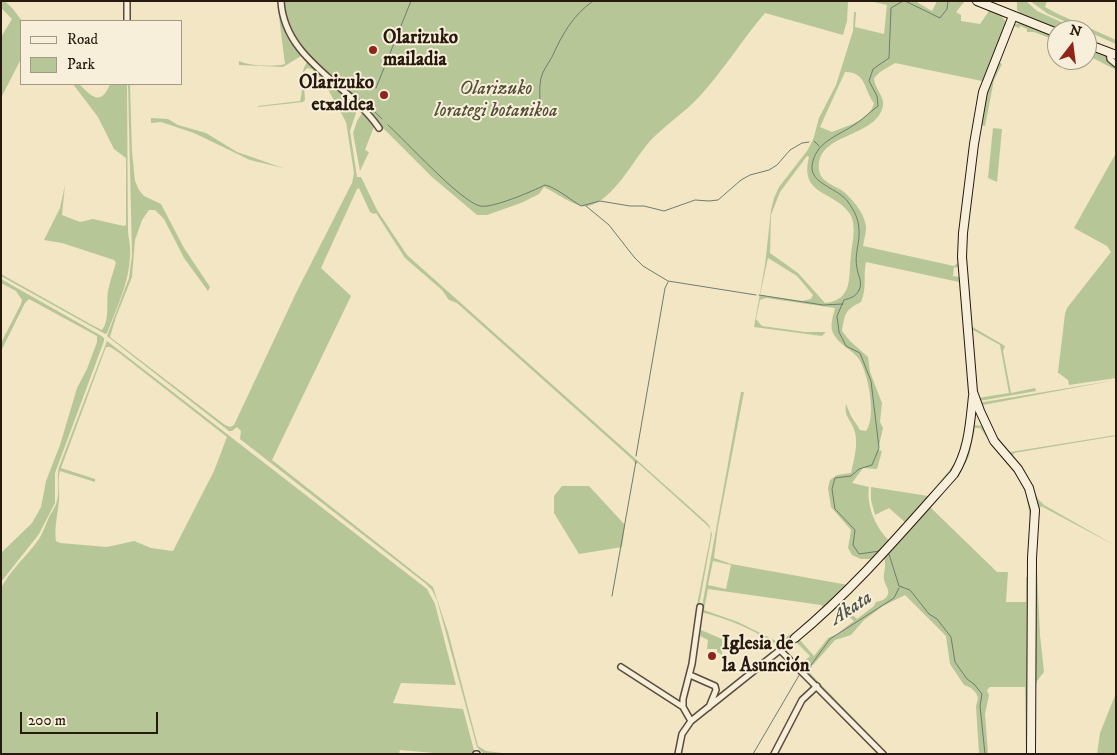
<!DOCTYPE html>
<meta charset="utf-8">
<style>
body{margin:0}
#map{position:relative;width:1117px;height:755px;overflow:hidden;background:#f2e6c4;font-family:"IM FELL DW Pica",serif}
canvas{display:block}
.frame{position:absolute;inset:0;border:2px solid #27190e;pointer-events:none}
.legend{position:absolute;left:20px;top:20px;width:162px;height:65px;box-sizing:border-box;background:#f7efd9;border:1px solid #a49988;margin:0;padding:6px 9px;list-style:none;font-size:15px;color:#27190e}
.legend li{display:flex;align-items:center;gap:10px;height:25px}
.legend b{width:25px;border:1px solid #a49988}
.north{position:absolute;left:1047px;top:20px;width:50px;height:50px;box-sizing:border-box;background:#f7efd9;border:1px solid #a49988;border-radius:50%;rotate:15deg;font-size:14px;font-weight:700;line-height:20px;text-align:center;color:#27190e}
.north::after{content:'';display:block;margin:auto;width:18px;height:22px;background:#8f2418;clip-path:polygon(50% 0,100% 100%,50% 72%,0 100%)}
.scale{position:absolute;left:20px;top:712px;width:138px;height:22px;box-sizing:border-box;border:2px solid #27190e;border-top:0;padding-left:6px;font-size:15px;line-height:18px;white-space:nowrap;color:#27190e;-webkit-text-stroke:4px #f7efd9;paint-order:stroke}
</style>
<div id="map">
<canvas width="1117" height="755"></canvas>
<div class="frame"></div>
<ul class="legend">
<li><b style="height:6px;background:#f7efd9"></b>Road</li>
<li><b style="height:14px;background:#b7c697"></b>Park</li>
</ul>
<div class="north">N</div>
<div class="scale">200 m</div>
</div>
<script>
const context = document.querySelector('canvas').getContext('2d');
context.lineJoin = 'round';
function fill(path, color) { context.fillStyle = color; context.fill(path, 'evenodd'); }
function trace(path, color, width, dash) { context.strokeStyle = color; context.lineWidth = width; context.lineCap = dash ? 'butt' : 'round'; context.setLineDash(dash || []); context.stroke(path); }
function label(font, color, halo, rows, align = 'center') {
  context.font = font + ' "IM FELL DW Pica",serif'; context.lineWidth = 4; context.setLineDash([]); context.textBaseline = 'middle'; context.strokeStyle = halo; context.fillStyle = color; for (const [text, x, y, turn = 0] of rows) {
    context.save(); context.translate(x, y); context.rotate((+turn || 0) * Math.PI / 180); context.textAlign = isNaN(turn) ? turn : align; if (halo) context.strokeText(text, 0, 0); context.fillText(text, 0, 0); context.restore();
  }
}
fill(new Path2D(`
 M1,1H5L13,9L22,21L21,59L1,98V37L12,19L1,8Z
 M277,1L848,2L847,21L843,35L765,13C742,40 723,71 699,97C684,113 665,125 650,141C634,159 613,201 588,206C578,209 555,192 544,187L539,194L521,203L487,215H477L432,177L384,129L375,124L365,150L369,152L360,171L353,133L357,121L362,113L357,107V110L350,131L357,177H361L377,210L407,255L704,520L709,525L712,534L698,611L696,610L710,539L711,531L708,526L638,463L636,464L632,459L457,303L449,300L442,290L405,258L376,213L374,214L370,212L359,188L357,189L321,268L351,296L272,460L433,587L448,632L478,746L486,751L510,754L483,753L477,747L437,600L432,590L425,583L240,439L241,431L237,427L232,431H229L107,336L129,278L132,255L128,84H130L132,152L135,181L139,190L144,196L161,204L184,248L210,287L208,291L184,258L164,219L155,210H149L142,220L135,240L132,277L116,317L110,337L225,425L230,427L234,425L297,291L352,183L354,173L346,122L325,84L312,69L307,68L303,73L305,100L303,102L258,107V106L300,101C305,85 298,77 307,62L303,57L301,56L283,67L239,65V61C248,66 276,67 285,64Z
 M870,1H915L932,11L937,1H965L956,12L961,15V21L980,24L989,11L1000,14L1006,22C1005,45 990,65 983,87C974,120 971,154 967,188C964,215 960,241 960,268L954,267L953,276L959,277V273L961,272L971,391L964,449L960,460L948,478L907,524L889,508L875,515L871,500V487L928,496L957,461L962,451L964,437L970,388L959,282L866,262C863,276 867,289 861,302C845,310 845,313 842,331L850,341L868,357L870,372L882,403L880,422L883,428L878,450L882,451L877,469L863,468L852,483L869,487C866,505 876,530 891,542C858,581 820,616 779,646C753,629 731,620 701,612L741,392H744L718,527L714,558L731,564L848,585L873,559H861L852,555L848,548L851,530L831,507L828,488L830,480L837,475L851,473C854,459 859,443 854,429C850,418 844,417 846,404L851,416L860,430L866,431C877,417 868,373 859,359C852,350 840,345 834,335C829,327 833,316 835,308L766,298L760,300L756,319L762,326L805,332H826L822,336L754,327L765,265L771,210L774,198L779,187L807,151L813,140L819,118L836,85L853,31L854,12H856L855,27L884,34L887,5ZM895,63L982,81L969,155L960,233L959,262L954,266L863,246C864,240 866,233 866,227C865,214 853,200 844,192C835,185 821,183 819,170C815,132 876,139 883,106C885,97 874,88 874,78L880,72ZM845,72C867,72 864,91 874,103C870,120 847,126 832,132L820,127ZM807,156L809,157C799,196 834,190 850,214C857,226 852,243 851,256C848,276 854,300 825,303L798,273L770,253L771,215L780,192ZM768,258L797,276L813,295L811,299L802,301L760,295ZM713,561L731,565L726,589L708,585ZM708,589L821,605L823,607L799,629L778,642L738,622L704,610Z
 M1017,1H1026L1037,11L1079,30H1060L1024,17L1017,10Z
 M1030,1H1047L1045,7L1058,14L1116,40V44L1048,14Z
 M1022,23L1057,37V41L1034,32H1027V29L1020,26L1019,28L1014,26L1012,31L1010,30L1015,24Z
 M1087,48L1106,56L1116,66V70L1087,55Z
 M997,61L1002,64L994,80L985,126L978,125L982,106Z
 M73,84H79C91,96 101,107 110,84H127L128,232C129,240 131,249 130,257C129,283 116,309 107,333L105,334L1,276V274L92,325L102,330C110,320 106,303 108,291C110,281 113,272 116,263L114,260L62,243L44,240L60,208L65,185L62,215L80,222L93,219L124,226L126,225V158L114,149L98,117Z
 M151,118L168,119L178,125L206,133L237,152L283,168L250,160L194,133L161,122L151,123Z
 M993,128L1002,129L997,182L988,178Z
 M978,137L968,226L966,254L971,326L1005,346L1003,351L1011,393L1035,388L1036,391L979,401L976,394L964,245ZM973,330L1000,345L1009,393L978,398L972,331Z
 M1116,153V378L1069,385L1068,380L1057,372H1058L1065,314L1067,308L1111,252L1107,246L1074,228Z
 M1,279L100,335L104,338V341L55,473V503L39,534L1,582V553L32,523L41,507L46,481L60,445L77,388L87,369L97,342V336L29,299L25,303L1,351V343L21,304L22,300L16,291L1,283Z
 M107,341L427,589L435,604L456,685L401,683L393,703L463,709L475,754H446L400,750L399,754H1V588C11,569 27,556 39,539C44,531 46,523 50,515C53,510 56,506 57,501C60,490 56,478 59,467ZM106,347H110L118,352L227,437L214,471L173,551L151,548L134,541L107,547L60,543L56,541C54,527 58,513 59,500C60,490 57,481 60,471L95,482V479L61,468Z
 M1116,380L983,405L995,434L1010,452L1116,435V436L1014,453L1013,456L1024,470L1038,499L1044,505L1116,546L1041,506L1040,508L1036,550L1040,635L1044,672L1037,681L1035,690L1036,754H1033L1036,505L998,444L978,403Z
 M975,425L984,426L1016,470L1024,484L1032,505L1030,571H1028L1030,517L1026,494L1018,477L998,453L980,428H975L969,456L964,466L957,477L930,507L997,572H1008L1006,602H1026V577L1030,576L1029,754H1026L1025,687H990L987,690L989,695L985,714L988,754H979L976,706L978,698L976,693L971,688L964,685L950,664L946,636L905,595L883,606L864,620L851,635L835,640L812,666L809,672L888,754H886L800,665L810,656L794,640L839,603L857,619L874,606L876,602C880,601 885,600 887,596C891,591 885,585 884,580C883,572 887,566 884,558H882L857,587L855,586L953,478L971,427ZM838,607L854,621L837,634L828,638L814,656L800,640Z
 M562,486H589L625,525L622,547L579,554L554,513V496Z
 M701,630L722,639V655L717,652V649H707L708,640L700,636Z
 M1116,693V754H1097L1100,733Z`), '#b7c697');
trace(new Path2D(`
 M905,1L940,18L947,9L948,1
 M286,17L289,25
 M302,47L331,76L363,102
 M376,88L411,1
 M540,105C540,96 539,87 541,78C543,70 548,64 552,57C562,35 572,16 593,1
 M371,108L382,119
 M388,125C406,141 460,201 480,206C491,209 533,191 545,185C555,187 571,200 581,206L600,201L630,206H644L664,211L695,200L709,201L718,200L741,180L750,175L769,170L777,165L790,150L802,143L809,142
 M814,141L819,146
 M586,206L609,225L634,257L643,266L668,281L756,295
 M759,295L823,305L843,304
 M636,456L665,288L668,282
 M880,551L859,554L853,545L855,530L835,509L832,489L835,478L851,476L859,469L872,465L879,448L871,381L860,353L846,346L839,332L837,316L844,300C850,298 856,297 859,290C863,282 858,276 857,268C854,255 860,243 859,230C859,220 854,210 848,202C840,189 810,184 812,166C815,142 836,137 854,125C862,120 870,112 878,106L877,96L869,81L873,69L889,58L891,8L903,1
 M886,553L889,554L899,586L910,590L929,614L937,619L951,637L955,662L967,679L974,684L982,694L980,706L985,754
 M612,596L636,461
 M804,670L811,665L830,639L894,598L899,588
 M753,754L801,672`), '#6d7d6f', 1);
const street = new Path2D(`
 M127,1V21
 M281,1C284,60 349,84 379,128
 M1109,52L1110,59L1116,64
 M780,650L883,754
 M621,667L683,707
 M690,675L715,686L716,690L709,707
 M691,721L683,707V699L692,664L700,607
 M476,754H477
 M678,754L682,734L691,721L795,638
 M774,754L802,700L817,686`);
const secondary = new Path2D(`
 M977,1L1057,33
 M1013,16L983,92L974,144L963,233L962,257L973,392L980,411L994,441L1018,469L1029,488L1035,510L1032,558L1031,754
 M1087,44L1116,55
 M795,638C854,589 903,531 954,474C969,450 970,423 973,396`);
trace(street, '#5a4c3c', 8);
trace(secondary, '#27190e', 10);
trace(street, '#f7efd9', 5);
trace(secondary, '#f7efd9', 8);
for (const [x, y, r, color] of [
 [373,50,5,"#8f2418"],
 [384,95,5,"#8f2418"],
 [712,656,5,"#8f2418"]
]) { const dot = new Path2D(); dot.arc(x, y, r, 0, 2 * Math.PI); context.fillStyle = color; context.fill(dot); trace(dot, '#f7efd9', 2); }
label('bold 19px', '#27190e', '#f7efd9', [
 ["Olarizuko",383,39],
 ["mailadia",383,61],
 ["Olarizuko",374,84,"right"],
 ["etxaldea",374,106,"right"],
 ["Iglesia de",722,645],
 ["la Asunción",722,667]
], 'left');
label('italic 19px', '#524d37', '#f7efd9', [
 ["Olarizuko",496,90],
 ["lorategi botanikoa",496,112]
]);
label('italic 20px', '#505347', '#f7efd9', [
 ["Akata",852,609,-33]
]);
</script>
